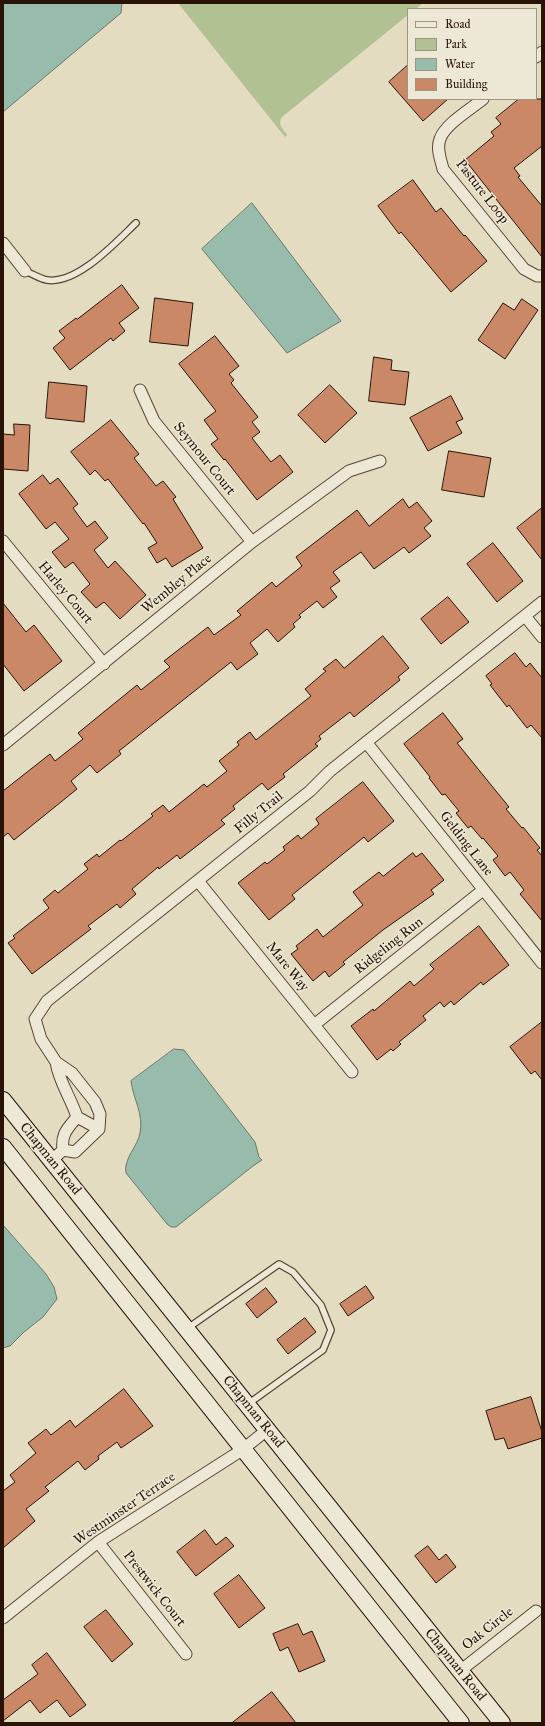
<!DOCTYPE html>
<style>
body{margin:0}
#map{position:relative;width:545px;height:1726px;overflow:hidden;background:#e4dcc0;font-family:"IM FELL Great Primer",serif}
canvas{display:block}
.frame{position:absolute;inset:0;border:4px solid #291307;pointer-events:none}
.legend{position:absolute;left:407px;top:8px;width:130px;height:92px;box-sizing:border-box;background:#ede8d6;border:1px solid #9f9383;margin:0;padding:5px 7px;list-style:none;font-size:12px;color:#291307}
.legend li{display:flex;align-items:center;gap:8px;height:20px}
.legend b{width:20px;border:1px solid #9f9383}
</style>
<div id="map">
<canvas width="545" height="1726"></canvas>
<div class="frame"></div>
<ul class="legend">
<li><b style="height:5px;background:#ede8d6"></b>Road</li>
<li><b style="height:11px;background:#b2c194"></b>Park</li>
<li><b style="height:11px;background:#97bcac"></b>Water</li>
<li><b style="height:11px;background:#ca8867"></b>Building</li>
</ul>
</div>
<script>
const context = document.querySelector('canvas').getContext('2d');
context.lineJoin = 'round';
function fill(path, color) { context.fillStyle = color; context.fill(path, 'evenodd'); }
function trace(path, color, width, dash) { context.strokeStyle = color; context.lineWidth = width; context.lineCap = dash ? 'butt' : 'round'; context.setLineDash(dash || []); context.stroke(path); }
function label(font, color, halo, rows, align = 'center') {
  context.font = font + ' "IM FELL Great Primer",serif'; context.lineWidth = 3; context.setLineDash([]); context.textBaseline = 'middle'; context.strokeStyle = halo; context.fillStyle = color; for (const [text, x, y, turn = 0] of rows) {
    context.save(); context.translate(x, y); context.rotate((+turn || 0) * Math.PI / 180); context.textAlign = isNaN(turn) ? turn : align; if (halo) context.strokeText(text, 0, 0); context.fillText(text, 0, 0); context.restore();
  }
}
fill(new Path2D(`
 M178,3H423L416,9H408V15L282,117C277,124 283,129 287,135L285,137Z`), '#b2c194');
const water = new Path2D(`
 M3,3H122L121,13L3,112Z
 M252,203L341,321L287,353L202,249Z
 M174,1049L184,1050L255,1142L259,1157L262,1160L253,1166L176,1227H171L167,1224L126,1173C123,1159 138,1146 140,1133C144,1114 133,1099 131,1081Z
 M3,1225L46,1274L54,1287L57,1299L43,1317L24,1332L10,1346L3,1348Z`);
fill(water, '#97bcac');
trace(water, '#6b786a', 1);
const building = new Path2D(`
 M408,65V99H448L423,121L389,82Z
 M519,99H542V146L514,168L520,176L518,177L542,206V257L465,160L494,136L491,132L501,124L496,118Z
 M413,180L436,212L441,208L464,236L465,235L487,261L451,292L401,232L399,234L378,206Z
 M122,285L139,308L119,323L125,331L113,341L111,338L70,370L53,348L65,338L59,331L76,318L77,319Z
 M155,298L193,303L188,346L150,342Z
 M522,299L538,310L505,359L478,340L503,303L514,310Z
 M215,336L239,366L229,374L234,380L231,383L258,417L252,422L260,432L252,438L271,462L280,455L293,472L257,500L225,459L224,460L211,444L218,439L204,420L216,411L179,364Z
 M374,357L392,360L391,370L409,372L405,405L369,401Z
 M49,382L87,386L84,422L46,418Z
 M330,385L357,413L325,443L298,415Z
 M451,396L463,419L456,422L462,433L428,451L410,418Z
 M111,420L139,454L134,458L156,486L163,481L176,497L173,499L203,548L172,567L166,558L157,563L148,548L157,543L144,523L143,524L108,479L105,481L95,470L90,475L71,452Z
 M14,424L30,425L28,471L3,469V434L14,435Z
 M449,451L491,458L484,497L442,490Z
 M43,475L50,484L58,478L78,504L73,508L87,527L95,521L108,538L94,550L108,568L115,561L146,595L120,619L104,602L96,608L81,592L90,584L73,562L65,568L52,552L69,539L55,522L46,529L19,494Z
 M403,499L409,508L417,502L432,521L424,528L431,536L409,553L404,547L374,569L361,552L333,572L340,581L330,588L337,597L323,608L317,601L299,615L301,617L293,624L295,627L278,642L267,629L250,643L258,654L237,670L231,662L119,751L121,754L97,773L90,765L71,781L77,789L14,840L8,833L3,837V791L50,754L55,761L83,739L78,733L137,685L141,690L170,667L164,661L208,627L214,635L241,615L237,611L272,582L276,587L302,566L296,557L357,510L369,526Z
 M542,508V560L517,528Z
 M493,543L523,581L497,602L467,564Z
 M448,597L469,622L441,644L421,619Z
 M3,603L26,632L34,625L62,661L24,691L3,664Z
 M383,636L409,668L398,677L400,680L354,717L350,712L319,736L321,739L315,744L318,746L283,774L285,777L268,790L262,783L233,806L235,809L221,820L225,824L180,859L177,855L159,869L158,867L132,889L136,894L120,908L117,904L88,926L91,929L32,974L8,943L15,938L13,936L49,908L43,900L55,890L58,893L88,869L84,864L97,854L99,857L120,840L121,841L153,816L151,814L163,805L169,812L204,784L207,787L227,771L219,761L239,745L237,742L250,732L256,740L311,696L305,689L326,671L323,669L336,659L344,668Z
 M515,653L526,667L530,663L542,678V738L531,725L527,728L509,705L507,707L490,685L492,684L486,676Z
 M443,713L463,739L457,743L509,807L506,809L522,828L523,827L540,848L537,850L542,856V921L520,894L524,890L510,872L505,876L493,860L498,856L483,838L482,839L471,826L468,828L456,813L459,811L445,794L442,795L429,778L430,777L404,744Z
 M363,782L394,821L368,842L364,837L292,895L295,899L269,920L238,883L265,862L267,864L285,850L283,847L298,835L301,839L319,824L316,819Z
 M413,853L416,857L422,853L444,880L431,890L434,894L383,930L343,962L345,964L329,977L325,971L313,981L291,954L298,949L296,946L317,929L323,937L363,905L353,892L379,872L383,876Z
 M479,926L509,965L483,985L481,982L454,1005L451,1001L444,1007L440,1002L423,1016L426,1020L399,1042L401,1044L393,1051L391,1049L377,1060L351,1026L373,1009L374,1011L410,981L414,986L434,969L430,965Z
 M542,1022V1080L535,1071L531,1074L510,1047Z
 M366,1286L374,1298L348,1316L340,1304Z
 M266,1288L277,1302L257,1318L246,1304Z
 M305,1318L316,1332L288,1354L277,1340Z
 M124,1389L153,1426L121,1448L117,1442L98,1456L99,1459L85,1470L78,1461L45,1487L49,1491L26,1509L35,1521L3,1548V1491L15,1482L10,1475L36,1453L28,1443L46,1429L51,1435L70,1420L75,1427Z
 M531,1397L542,1432V1438L508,1449L504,1438L495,1440L486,1411Z
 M205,1530L216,1545L226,1537L234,1546L196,1576L177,1552Z
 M428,1546L439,1560L446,1554L456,1567L436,1583L415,1556Z
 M239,1575L265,1608L239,1628L214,1594Z
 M106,1610L133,1644L112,1662L84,1627Z
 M298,1624L303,1635L312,1631L325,1661L299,1672L288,1647L280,1651L273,1634Z
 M47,1653L86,1705L70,1717L57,1700L40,1713L30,1700L3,1721V1700L38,1674L32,1665Z
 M272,1692L296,1723H232Z`);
fill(building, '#ca8867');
trace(building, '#291307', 1);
const lane = new Path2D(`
 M25,271C31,273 40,279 47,280C77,285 116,242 136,223
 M188,1328L279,1264L293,1272L321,1305L331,1330L323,1350L248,1404`);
const street = new Path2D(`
 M536,57L542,52
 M483,99C471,109 445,124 440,139C436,149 441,160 443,169L524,269L537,276H542
 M3,243L25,271
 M140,390L154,421L252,542
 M3,541L104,664
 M525,616L542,637
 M366,742L542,963
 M3,745L252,542L349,471L380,461
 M198,881L352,1072
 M314,1025L483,890
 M56,1062C59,1082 71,1098 77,1117C67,1129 61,1134 63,1150
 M77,1117L99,1129
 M51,1161L63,1150L75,1152L99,1129L100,1114L95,1102L72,1073L56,1062L41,1039L35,1019L47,1001L310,791L330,771L542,602
 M98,1542L186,1654
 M3,1618L98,1542L242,1450L267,1430
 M460,1671L536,1611`);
const secondary = new Path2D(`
 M3,1100L502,1723
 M3,1147L461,1723`);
trace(lane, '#584535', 8);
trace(street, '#584535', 13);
trace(secondary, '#291307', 18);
trace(lane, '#ede8d6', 5.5);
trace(street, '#ede8d6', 11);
trace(secondary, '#ede8d6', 16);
label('14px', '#291307', '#ede8d6', [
 ["Pasture Loop",482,192,52],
 ["Seymour Court",204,459,51],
 ["Wembley Place",177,584,-39],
 ["Harley Court",65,593,50],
 ["Filly Trail",259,813,-39],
 ["Gelding Lane",466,844,52],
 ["Ridgeling Run",389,946,-38],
 ["Mare Way",287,967,51],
 ["Chapman Road",50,1159,51],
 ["Chapman Road",253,1412,51],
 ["Westminster Terrace",125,1509,-34],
 ["Prestwick Court",154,1589,52],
 ["Oak Circle",488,1629,-38],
 ["Chapman Road",455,1665,51]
]);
</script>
